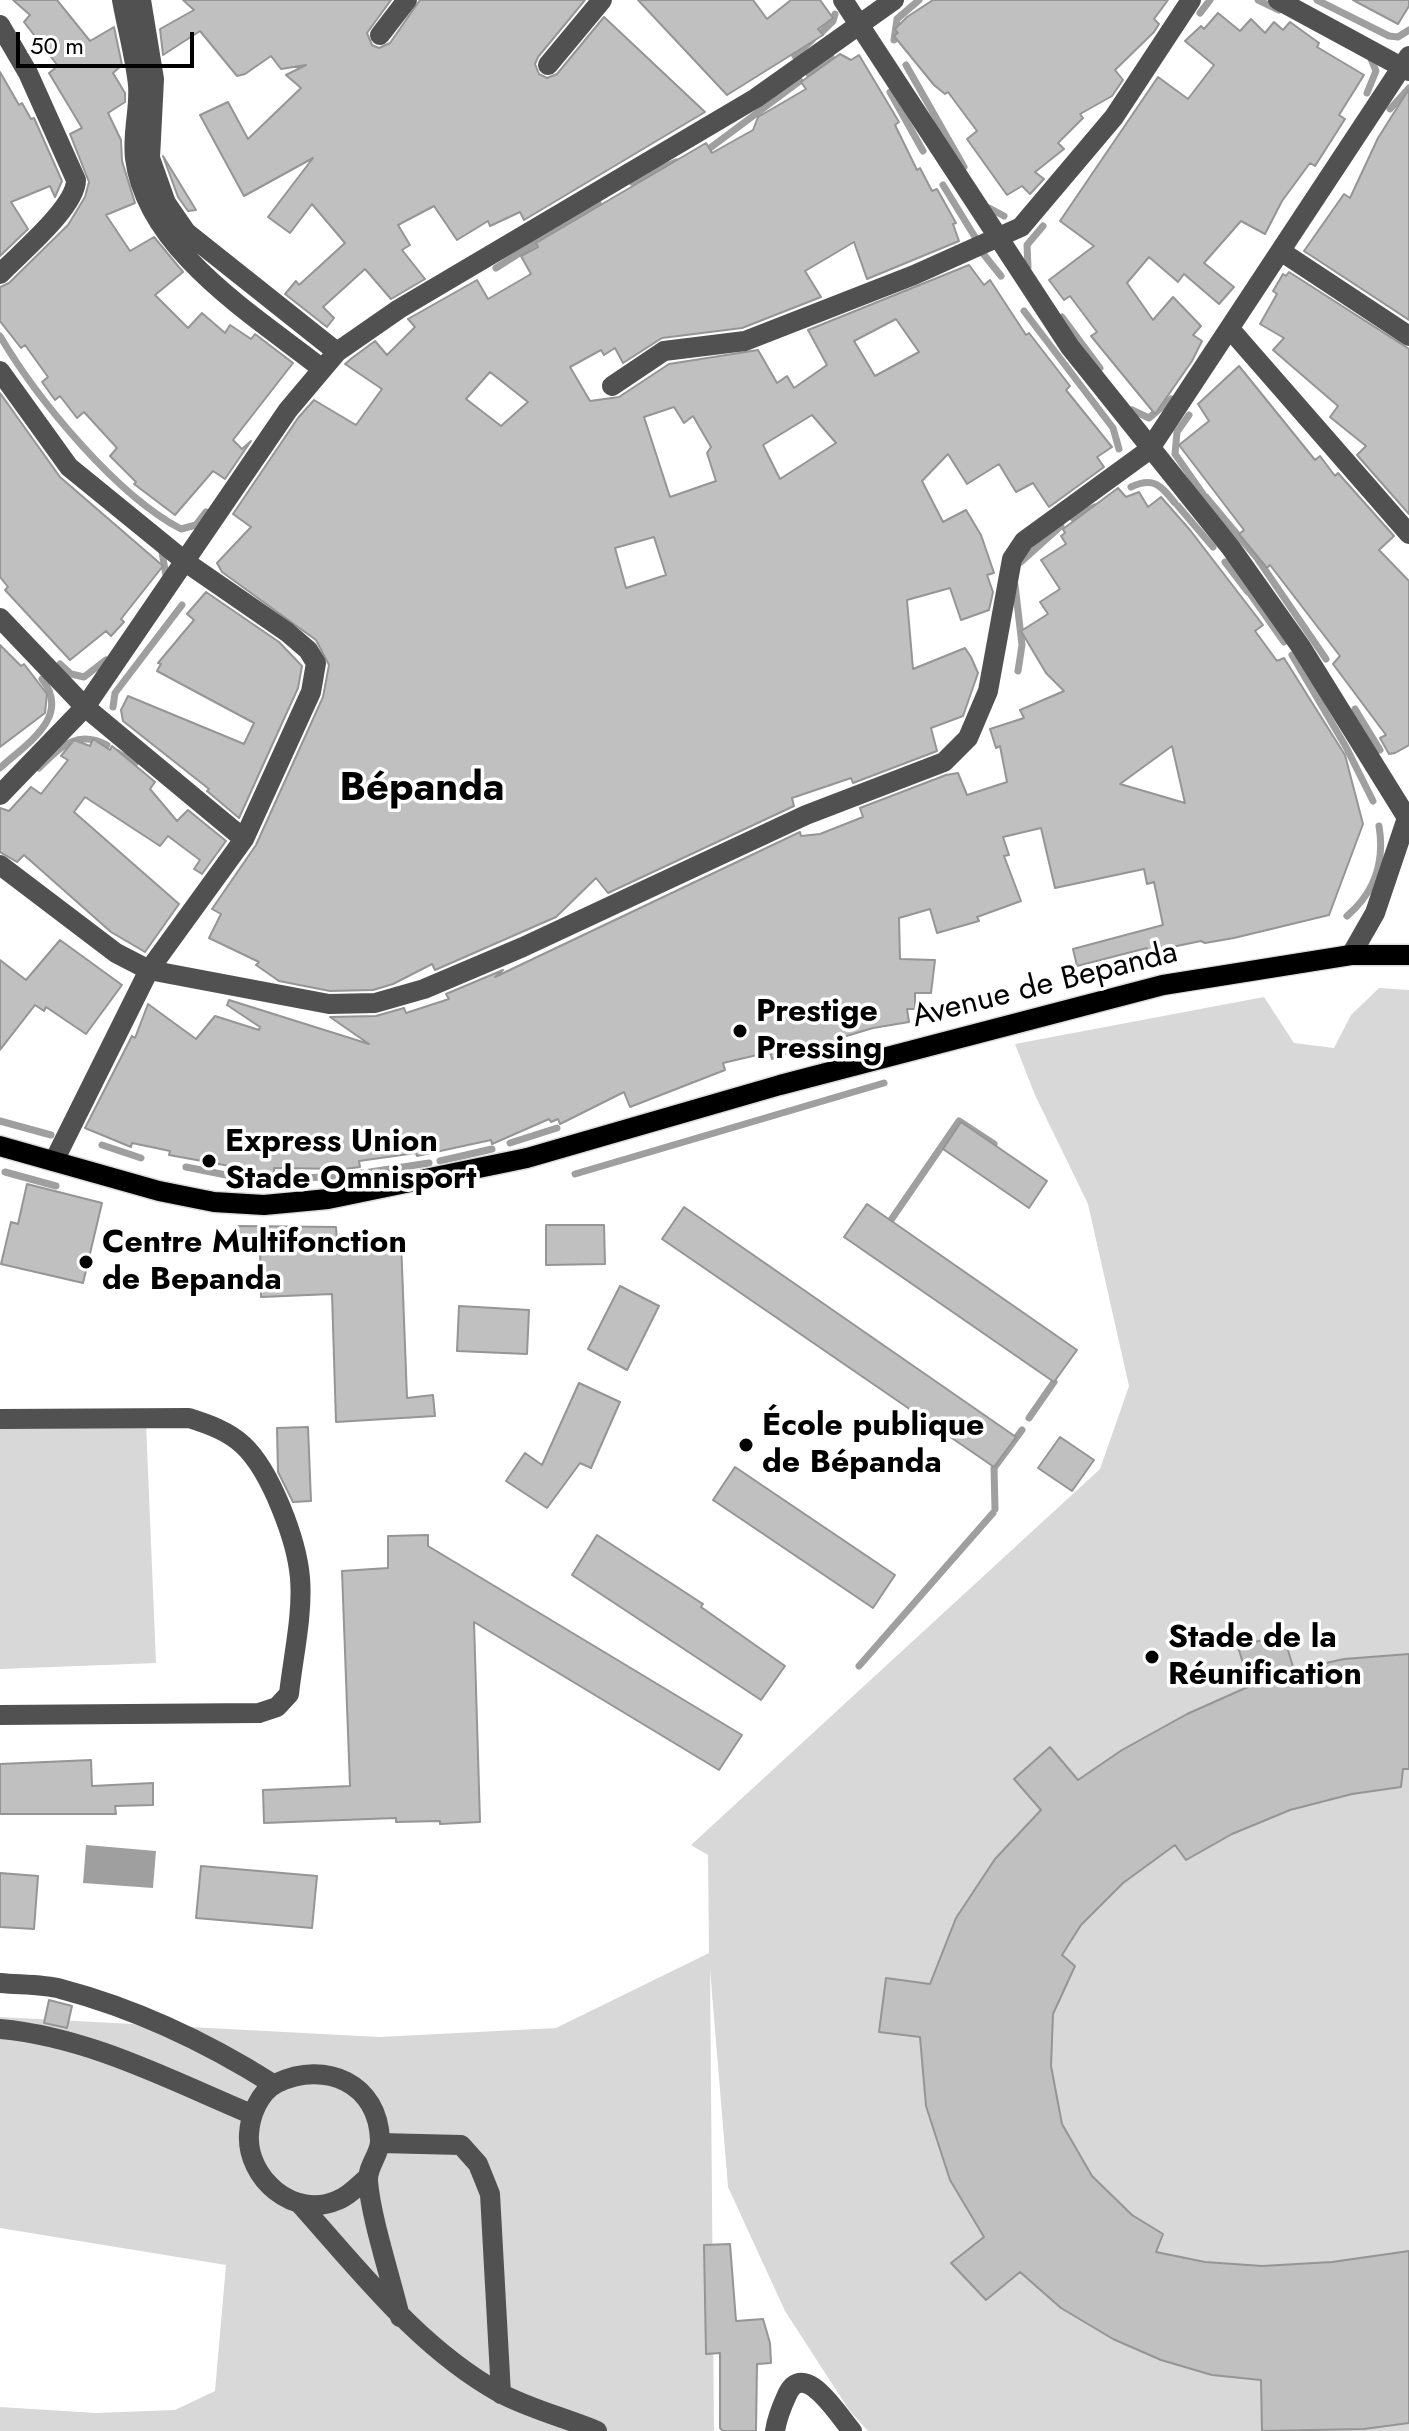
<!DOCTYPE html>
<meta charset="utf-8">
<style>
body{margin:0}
#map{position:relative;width:1409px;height:2431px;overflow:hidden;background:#fff;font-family:Jost,sans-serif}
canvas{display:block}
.scale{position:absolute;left:16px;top:32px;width:178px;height:36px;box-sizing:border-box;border:4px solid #000;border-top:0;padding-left:10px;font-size:24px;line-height:28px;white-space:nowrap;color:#000;-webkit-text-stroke:6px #fff;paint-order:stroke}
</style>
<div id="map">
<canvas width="1409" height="2431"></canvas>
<div class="scale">50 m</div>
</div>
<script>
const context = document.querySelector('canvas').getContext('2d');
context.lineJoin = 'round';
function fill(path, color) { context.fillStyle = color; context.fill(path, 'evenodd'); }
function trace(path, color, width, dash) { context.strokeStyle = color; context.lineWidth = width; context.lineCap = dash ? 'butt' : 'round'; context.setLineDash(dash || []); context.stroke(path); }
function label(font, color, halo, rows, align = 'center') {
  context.font = font + ' Jost,sans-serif'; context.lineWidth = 7; context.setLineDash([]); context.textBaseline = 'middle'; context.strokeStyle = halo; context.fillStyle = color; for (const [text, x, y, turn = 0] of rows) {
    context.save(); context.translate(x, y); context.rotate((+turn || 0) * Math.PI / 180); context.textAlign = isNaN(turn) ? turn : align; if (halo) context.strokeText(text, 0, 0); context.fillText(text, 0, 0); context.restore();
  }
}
fill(new Path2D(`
 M1379,988L1409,990V2431H868L849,2410L785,2311L728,2187L710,1969L714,2431H0V2407L96,2413L175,2410L215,2391L226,2265L0,2228V2017L379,2037L556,2028L709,1953L708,1855L691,1845L1100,1469L1129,1386L1088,1204L1035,1095L1015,1044L1264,997L1294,1043L1334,1048L1351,1015Z
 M146,1423L156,1663L0,1669V1428Z`), '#d8d8d8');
fill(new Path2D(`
 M86,1845L156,1851L153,1888L83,1883Z`), '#9f9f9f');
trace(new Path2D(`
 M1258,0L1279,10
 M1317,0L1389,36L1398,37L1409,30
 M1200,13L1210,0
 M822,32L833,21L835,14
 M894,40L897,19L919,0
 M795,56L812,40
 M906,65L964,167
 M809,74L831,57
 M890,92L923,151
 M1367,93L1376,71L1371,59
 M1390,109L1409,88
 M710,148L800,81
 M632,182L676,162
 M943,185L975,237
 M989,208L1004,216
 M981,251L1001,276
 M1028,267L1027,245L1043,226
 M496,268L598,203
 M1024,311L1113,428L1119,449
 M1062,317L1100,368
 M0,336C37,399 116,495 181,529L196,525L206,512
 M1132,410L1149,418L1171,399
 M1189,415L1177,432L1175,454L1203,494
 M1131,487C1154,476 1161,486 1175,503
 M1206,497L1257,558L1326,659
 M1178,506L1213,547
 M1073,518L1095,507
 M162,552L166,576
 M1021,562L1061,526
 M1225,562L1248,592
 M1015,585L1022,645L1018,671
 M1251,595L1284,642
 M1292,655L1346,747L1373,801
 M60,664L71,674L84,677L106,660
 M113,707L115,693L182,605
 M1355,709L1380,750
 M116,752L135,763
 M0,768C26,744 72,717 42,679
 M39,768C61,747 76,729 107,745
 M1347,916C1375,892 1385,862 1379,826
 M0,1121L51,1135
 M510,1143L557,1128
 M102,1145L141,1158
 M440,1161L492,1149
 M186,1167L241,1178L275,1180
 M5,1172L56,1186
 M370,1172L429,1163
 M575,1174L884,1083
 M345,1175L363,1173
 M290,1179L336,1176
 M891,1220L959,1121L994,1144
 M1029,1418L1054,1382
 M995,1509L994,1468L1022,1430
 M859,1666L993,1513`), '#9f9f9f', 7);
const building = new Path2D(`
 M13,0H57L90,41L114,27L122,65L113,73L125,93V102L108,113L121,140L122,161L135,203L106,215L130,251L154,237L183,272L155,295L188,328L202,313L225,333L230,325L251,339L255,334L293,363L233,440L242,449L251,441L225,479L213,471L175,515L134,484L136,482L110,456L117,448L84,412L77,418L60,396L55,400L42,382L48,377L25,345L21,348L0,321V287L9,283L68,225L85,197L89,182L70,134L82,128L49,73L58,66L24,22L30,15Z
 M183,0H391L367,33L372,45L379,48L390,43L420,0H585L538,57L535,64L539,74L547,78L557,74L604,17L705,112L524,220L520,212L490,226L488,221L457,240L434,206L398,225L410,245L402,250L425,279L391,299L365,269L323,307L334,318L327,327L285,294L296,281L299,285L345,243L312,204L290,233L268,217L313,158L244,196L200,115L228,102L248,139L301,88L286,75L306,65L281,69L271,56L245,74L237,76L200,31L163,55L160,29L194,10Z
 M638,0H753L767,19L791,0H820L833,18L818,29L823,35L727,95Z
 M933,0H1168L1154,19L1159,24L1154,32L1115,70L1123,80L1112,96L1080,114L1083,118L1058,143L1064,149L1035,172L1044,179L1030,194L1022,186L1007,195L967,139L977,131L948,92L945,94L934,85L894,36L898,33L895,29L907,17Z
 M1353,0H1409V6L1398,24Z
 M1218,13L1240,31L1251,19L1265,33L1274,22L1283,30L1290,22L1319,43L1317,47L1364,75L1339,115L1345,119L1315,166L1310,163L1282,201L1265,234L1241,221L1204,263L1234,287L1219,304L1184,274L1178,282L1149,257L1127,283L1153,320L1173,297L1201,326L1193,335L1202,341L1192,361L1155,414L1091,336L1097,332L1070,296L1064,300L1049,280L1094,246L1060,221L1158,77L1188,99L1214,65L1185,41L1201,26L1204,29Z
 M840,54L851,60L859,55L899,122L895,125L917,170L920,168L932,191L937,189L956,223L953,224L959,241L867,279L854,242L805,271L821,297L742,328L662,338L623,363L615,348L604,355L601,350L570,367L590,401L619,397L669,364L758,350L777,383L787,376L794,388L827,365L808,330L969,265L984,285L990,280L1026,335L1029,333L1070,386L1066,390L1112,447L1097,457L1104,467L1049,507L1033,483L1016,492L999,464L967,484L948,454L922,481L943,522L966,510L981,535L994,573L987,575L993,592L989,610L961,620L950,588L907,600L913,669L965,648L971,657L978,673L963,716L931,728L937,751L853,783L851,778L792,798L794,806L608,893L596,878L556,917L435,970L432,964L393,984L373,990L330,991L279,981L256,965L259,962L209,938L221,914L212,909L256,845L323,697L329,665L316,640L222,572L217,563L251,527L233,514L298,418L314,400L356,425L382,389L345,364L352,358L375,341L387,355L415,327L408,319L477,280L488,299L531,274L521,256L538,247L536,243L706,143L712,153L753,130L758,117L806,89L801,82ZM896,319L919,352L875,376L854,341ZM490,372L528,402L501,426L466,399ZM674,407L684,423L693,416L711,447L707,453L716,481L670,497L644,417ZM812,415L836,443L780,479L763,445ZM654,537L666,575L626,588L615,548Z
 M0,72L19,105L22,103L31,119L34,118L62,181L55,197L50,186L11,202L28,229L0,256Z
 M1409,89V320L1304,251L1344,194L1350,198L1378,138Z
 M163,156L196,210L188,211L178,197Z
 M1289,272L1409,349V514L1357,455L1366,446L1330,417L1338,406L1273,350L1284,338L1260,324L1277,294L1273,291L1283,274L1286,276Z
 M1239,366L1315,460L1320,456L1335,476L1338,473L1394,536L1379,550L1409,581V745L1395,753L1389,754L1380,738L1386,735L1333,664L1340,656L1270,565L1267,568L1239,534L1244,530L1179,445L1209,421L1198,404Z
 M0,393L60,477L163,566L121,619L124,622L111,636L106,631L70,660L5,590L8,587L0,577Z
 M1118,488L1126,497L1139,492L1148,507L1161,497L1190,530L1263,625L1255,631L1277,661L1284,658L1345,755L1363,824L1329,915L1234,938L1205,943L1201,941L1148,952L1147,948L1077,966L1073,949L1163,925L1154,882L1147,884L1144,869L1055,888L1041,828L1003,837L1009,855L1004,856L1021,901L977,917L979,921L937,933L930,909L899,918L900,959L935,960L931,993H915V1009H907L909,1022L873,1028L843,1037L844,1041L798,1055L796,1050L772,1059L770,1052L723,1063L725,1070L630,1107L624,1092L560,1124L558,1119L551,1122L549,1119L492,1144L491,1140L417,1156L416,1153L359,1161L360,1167L344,1169L274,1168V1174L234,1171L235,1167L169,1155L170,1151L132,1143L131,1147L85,1128L132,1036L135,1038L148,1004L196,1039L215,1016L259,1030L260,1027L227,1005L229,1000L369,1044L330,1017L376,1016L404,1008L406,1013L449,999L446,994L503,970L495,977L800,832L801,836L820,834L863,817L860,808L946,775L958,773L967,795L1007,782L1000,746L996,748L990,729L1024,718L1020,710L1064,691L1046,673L1021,631L1048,614L1040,602L1060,589L1041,560L1066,544L1061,536L1065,533L1063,529ZM1172,746L1185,803L1120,784Z
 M206,592L279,642L302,666L298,688L239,818L207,791L209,789L123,721L121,710L128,696L244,744L254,723L157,671L161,664L158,663L194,620L187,614Z
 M0,645L21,666L24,664L47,694L45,713L0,747Z
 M93,739L110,750L112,746L155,782L150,789L177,821L188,810L226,841L202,874L194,869L200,860L168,836L160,846L85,797L74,812L179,904L145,952L111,932L24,855L17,862L0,852V808L9,811L31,787L41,794L68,760L61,756L74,740L90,746Z
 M60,940L122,985L86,1034L46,1007L44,1011L35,1005L0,1050V960L26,980Z
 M961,1122L1047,1181L1029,1208L943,1149Z
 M27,1184L102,1203L83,1283L1,1264L11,1222L18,1224Z
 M867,1204L1077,1350L1054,1382L844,1237Z
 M684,1207L1016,1437L994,1467L662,1239Z
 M546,1225H604L605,1264L546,1265Z
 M238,1226L336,1227L337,1242L401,1241L407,1398L433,1395L435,1416L336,1422L332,1294L261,1297L260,1247L235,1245Z
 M620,1286L659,1306L627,1370L588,1349Z
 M459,1306L529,1310L527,1354L457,1351Z
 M579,1383L620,1402L591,1468L580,1463L547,1508L506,1481L525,1453L542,1465Z
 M308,1427L311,1501L293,1502L278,1472L277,1428Z
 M1060,1437L1094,1460L1072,1491L1038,1468Z
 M735,1467L895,1575L873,1608L713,1500Z
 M428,1535V1546L742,1735L719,1770L474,1622L480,1822L440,1824V1821L396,1822V1818L264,1823L263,1790L350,1786L342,1571L388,1568V1536Z
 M597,1535L703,1604L701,1607L785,1666L761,1700L572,1575Z
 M1283,1634L1294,1670L1344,1659L1409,1654V1769H1403L1401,1787L1352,1794L1290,1810L1232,1834L1186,1860L1175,1845L1123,1883L1081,1925L1062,1955L1075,1966L1053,2014L1051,2066L1062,2124L1092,2176L1132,2215L1163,2234L1156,2252L1205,2262L1262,2266L1332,2262L1409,2251V2423L1364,2429L1262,2431L1261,2380L1212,2375L1161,2360L1113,2339L1061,2308L1020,2272L986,2300L951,2263L984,2237L950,2180L926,2106L920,2037L879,2032L886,1978L930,1984L956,1918L995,1859L1041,1810L1014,1779L1050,1747L1078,1780L1122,1750L1187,1714L1250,1686L1238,1647Z
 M91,1760L92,1786L153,1783V1805L115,1806L116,1814H0V1764Z
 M201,1866L317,1876L312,1928L196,1918Z
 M0,1873L38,1876L34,1929L0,1927Z
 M49,2000L72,2006L67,2028L44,2023Z
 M730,2244L736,2321L763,2319L770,2343L771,2363L757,2364L756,2431H723L720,2428V2353L706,2354L704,2245Z`);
fill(building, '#c0c0c0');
trace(building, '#959595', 2);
const major = new Path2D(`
 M0,1146L159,1191L214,1202L264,1205L328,1199L527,1158L780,1085L1163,985L1351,955H1409`);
trace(major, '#dbdbdb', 23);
trace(new Path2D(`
 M122,0C127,28 135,56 138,85C140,109 132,133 135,158C146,250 254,315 321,368
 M141,0L154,79L150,158L166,203L186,232L337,352
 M843,0L1070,347L1231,548L1301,647L1409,821
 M1278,0L1409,71
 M0,25L28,73L76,180C76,207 20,253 0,274
 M380,35L407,0
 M548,65L602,0
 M1282,252L1409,336
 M1230,329L1409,534
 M0,371L69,467L187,563L287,632L308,650L316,663L311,692L244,839L149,970L54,1161
 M612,386L664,351L745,341L914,275L1021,227L1114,117L1191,0
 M0,618L85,707L244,839
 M0,795L85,707L288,410L337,352L399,309L756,98L894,0
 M0,865L116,953L149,970L329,1004L375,1003L424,989L523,947L806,815L944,762L968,738L988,691L1012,559L1024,541L1149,450L1409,56
 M1351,955L1375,913L1407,818
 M0,1419L189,1418C208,1424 228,1431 243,1445C271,1471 297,1541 300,1578C303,1615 293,1657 289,1694L277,1707L259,1713L0,1715
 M0,1983C20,1985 42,1984 61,1989C137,2009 208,2043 273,2084
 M0,2029C89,2037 170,2080 251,2114
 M380,2143L461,2145L478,2164L490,2194L501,2394
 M367,2178C359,2185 349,2196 338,2200C294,2220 246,2178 249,2134C250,2116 259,2092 277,2083C325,2060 379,2083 380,2141C380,2154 367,2167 368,2181C371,2219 391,2278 400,2317
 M300,2204C361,2272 419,2348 500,2393C530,2409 566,2418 597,2431
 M775,2431C777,2418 781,2408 787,2395C804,2358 838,2415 852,2431`), '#515151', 20);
trace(major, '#000', 20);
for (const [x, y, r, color] of [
 [740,1031,8,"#000"],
 [209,1161,8,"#000"],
 [86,1262,8,"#000"],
 [746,1445,8,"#000"],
 [1152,1657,8,"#000"]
]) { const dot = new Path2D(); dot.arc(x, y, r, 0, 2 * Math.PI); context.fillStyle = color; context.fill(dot); trace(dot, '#fff', 3); }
label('32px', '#000', '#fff', [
 ["Avenue de Bepanda",1045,986,-14]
]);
label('bold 32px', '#000', '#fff', [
 ["Prestige",756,1013],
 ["Pressing",756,1050],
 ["Express Union",225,1143],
 ["Stade Omnisport",225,1180],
 ["Centre Multifonction",102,1244],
 ["de Bepanda",102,1281],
 ["École publique",762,1427],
 ["de Bépanda",762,1464],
 ["Stade de la",1168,1639],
 ["Réunification",1168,1676]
], 'left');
label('bold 40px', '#000', '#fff', [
 ["Bépanda",422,790]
]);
</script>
